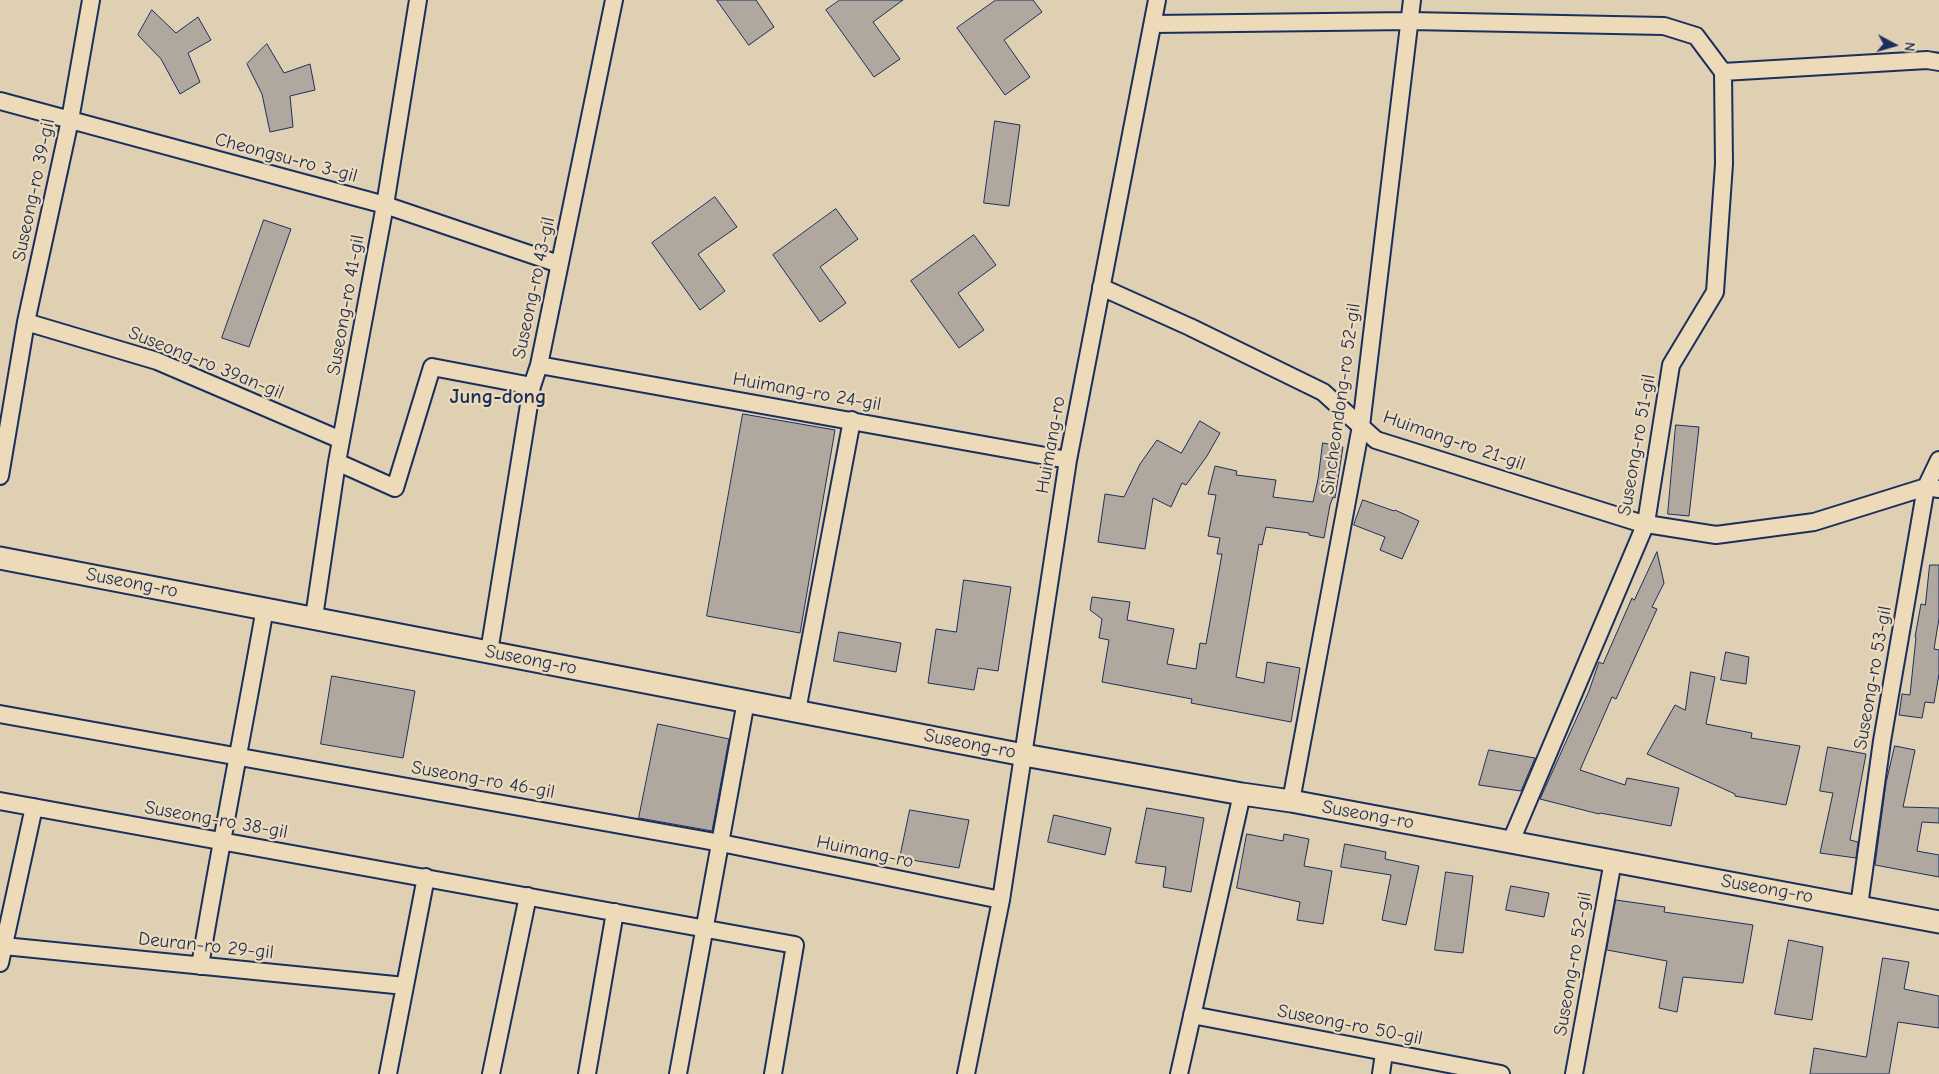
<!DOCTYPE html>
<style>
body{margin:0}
#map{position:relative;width:1939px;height:1074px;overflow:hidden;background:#e0d0b3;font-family:"Comic Neue",sans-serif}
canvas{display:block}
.north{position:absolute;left:1869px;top:20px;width:50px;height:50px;-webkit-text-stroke:4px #eddab8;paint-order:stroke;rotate:96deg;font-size:14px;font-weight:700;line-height:20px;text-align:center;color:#1b2f5e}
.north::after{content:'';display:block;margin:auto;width:18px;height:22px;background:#1b2f5e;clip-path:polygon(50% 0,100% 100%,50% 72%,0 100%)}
</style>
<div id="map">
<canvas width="1939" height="1074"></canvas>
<div class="north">N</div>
</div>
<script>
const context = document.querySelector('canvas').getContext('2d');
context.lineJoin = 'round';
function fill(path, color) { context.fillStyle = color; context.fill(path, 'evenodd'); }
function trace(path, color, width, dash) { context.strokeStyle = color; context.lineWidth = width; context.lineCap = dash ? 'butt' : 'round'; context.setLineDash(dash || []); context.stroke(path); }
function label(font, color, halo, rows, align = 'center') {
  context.font = font + ' "Comic Neue",sans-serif'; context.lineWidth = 4.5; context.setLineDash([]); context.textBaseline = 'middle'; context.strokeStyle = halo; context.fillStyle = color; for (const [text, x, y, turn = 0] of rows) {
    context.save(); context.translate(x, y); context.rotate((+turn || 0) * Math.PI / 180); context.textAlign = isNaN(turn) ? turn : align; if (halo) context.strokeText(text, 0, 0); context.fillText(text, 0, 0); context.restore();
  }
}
const building = new Path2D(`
 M717,0H756L774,27L749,45Z
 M840,0H903L873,22L900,59L874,77L826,10Z
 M996,0H1033L1042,12L1004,40L1030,77L1005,95L957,28Z
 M152,10L176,33L198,17L211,40L188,53L200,82L180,94L161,59L138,35Z
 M267,44L284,73L310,64L315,90L290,96L293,127L270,132L262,94L247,64Z
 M995,121L1020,125L1009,206L984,203Z
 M715,197L737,227L698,254L725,291L700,310L652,243Z
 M836,209L858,239L820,267L846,303L820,322L773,255Z
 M264,220L291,229L249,347L222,338Z
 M974,235L996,265L958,293L984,330L959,348L911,281Z
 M743,414L835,430L800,633L707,616Z
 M1200,421L1220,433L1207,456L1186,485L1182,483L1171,507L1153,498L1145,549L1098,542L1105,494L1124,497L1140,464L1157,440L1181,453Z
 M1676,425L1699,427L1689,516L1668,514Z
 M1323,443L1343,447L1335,498L1333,497L1330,505L1324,538L1309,535V533L1266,527L1262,545L1259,544L1236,677L1264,683L1267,662L1300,668L1291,722L1191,703L1192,699L1102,682L1109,640L1099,638L1102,619L1090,610L1092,597L1130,602L1127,620L1174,629L1167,664L1196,669L1200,643L1206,644L1222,554H1217L1220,538L1208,536L1216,495L1208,494L1215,466L1237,471L1236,475L1276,480L1273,497L1313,502L1318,479Z
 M1363,500L1394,511L1395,510L1419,521L1402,559L1380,550L1385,537L1354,525Z
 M1657,552L1664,583L1652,607L1657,609L1616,699L1612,697L1580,770L1625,785L1627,778L1679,788L1671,826L1600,813L1599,814L1540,799L1589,691L1599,662L1603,664L1632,598L1634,600Z
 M1930,565H1939V618L1934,649L1939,650V674L1934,703L1925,702L1922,718L1899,715L1902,694L1910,695L1916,637H1915L1921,604L1925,605Z
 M964,580L1011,587L998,671L978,668L974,690L928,683L936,629L956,632Z
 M839,632L901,643L896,672L834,661Z
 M1726,652L1749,657L1746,684L1721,680Z
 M1691,672L1715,677L1706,724L1752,733L1751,738L1800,746L1786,805L1735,796V794L1647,754L1675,705L1685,710Z
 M332,676L415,691L403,758L321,744Z
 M658,724L729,739L712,831L639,818Z
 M1895,746L1915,750L1903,807L1939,808V823L1922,822L1917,851L1939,855V877L1875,865L1886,783Z
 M1828,747L1866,754L1850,840L1858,842L1856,858L1820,853L1833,793L1820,791Z
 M1489,750L1535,758L1521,791L1479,785Z
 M1147,808L1204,818L1191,892L1163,887L1166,867L1136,863Z
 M910,810L969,820L959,868L900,858Z
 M1054,815L1111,828L1105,855L1048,842Z
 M1247,834L1283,841L1284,834L1309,839L1304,866L1332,871L1323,924L1297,920L1300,902L1237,888Z
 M1345,844L1386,852L1385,859L1419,866L1406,925L1382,920L1391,875L1341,867Z
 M1446,872L1473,876L1463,953L1435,950Z
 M1511,886L1549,893L1544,917L1506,910Z
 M1616,900L1665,907L1664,912L1753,925L1743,983L1683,977L1677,1012L1659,1008L1667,961L1607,950Z
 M1789,940L1823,947L1812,1020L1775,1014Z
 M1883,958L1909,962L1904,989L1939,996V1028L1898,1022L1889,1074H1810L1814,1048L1866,1057Z`);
fill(building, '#b0a89e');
trace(building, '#1b2f5e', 1);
const minor = new Path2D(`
 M1153,24L1410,21L1664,26L1696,36L1723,72
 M1723,72L1927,60L1939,62
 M0,101L385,205L559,264
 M1101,287L1190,327L1323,392L1376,440L1640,523L1716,535L1814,522L1926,487L1939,489
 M26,322L157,361L341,440
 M539,365L1068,460
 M337,462L395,488L432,367L532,386
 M0,476L26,322L70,120L91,0
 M314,617L337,462L385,205L418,0
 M489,652L532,386L539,365L614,0
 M797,711L852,420
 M0,714L721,843L1001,900
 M0,801L795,945L773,1074
 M1291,801L1361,426L1412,0
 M1511,841L1646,523L1671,365L1715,292L1724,164L1723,72
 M1859,906L1882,741L1926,487L1939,460
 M4,946L405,986
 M0,963L34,807
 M200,966C220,846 244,727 265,608
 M1192,1015L1501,1074
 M388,1074L426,877
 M491,1074L528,896
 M587,1074L615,912
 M678,1074L746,701
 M966,1074L1001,900L1068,460L1157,0
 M1179,1074L1242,794
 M1381,1074L1384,1053
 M1574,1074L1613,861`);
const major = new Path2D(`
 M0,558L1024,755L1242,794L1291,801L1939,922`);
trace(minor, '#1b2f5e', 20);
trace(major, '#1b2f5e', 25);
trace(minor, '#eddab8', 16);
trace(major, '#eddab8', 21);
label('19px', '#1b2f5e', '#eddab8', [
 ["Cheongsu-ro 3-gil",286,158,15],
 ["Suseong-ro 39-gil",34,190,-78],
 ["Suseong-ro 43-gil",534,288,-78],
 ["Suseong-ro 41-gil",346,305,-80],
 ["Suseong-ro 39an-gil",206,363,22],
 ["Huimang-ro 24-gil",807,392,10],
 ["Sincheondong-ro 52-gil",1341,399,-82],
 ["Huimang-ro 21-gil",1454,441,19],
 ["Huimang-ro",1051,445,-80],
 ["Suseong-ro 51-gil",1637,445,-80],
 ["Suseong-ro",132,583,11],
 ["Suseong-ro",531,660,11],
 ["Suseong-ro 53-gil",1873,678,-80],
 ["Suseong-ro",970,744,11],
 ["Suseong-ro 46-gil",483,780,10],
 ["Suseong-ro",1368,815,10],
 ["Suseong-ro 38-gil",216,820,10],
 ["Huimang-ro",865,852,12],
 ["Suseong-ro",1767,889,10],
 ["Deuran-ro 29-gil",206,946,6],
 ["Suseong-ro 52-gil",1573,964,-80],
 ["Suseong-ro 50-gil",1350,1025,11]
]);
label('bold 21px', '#1b2f5e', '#eddab8', [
 ["Jung-dong",498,397]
]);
</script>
